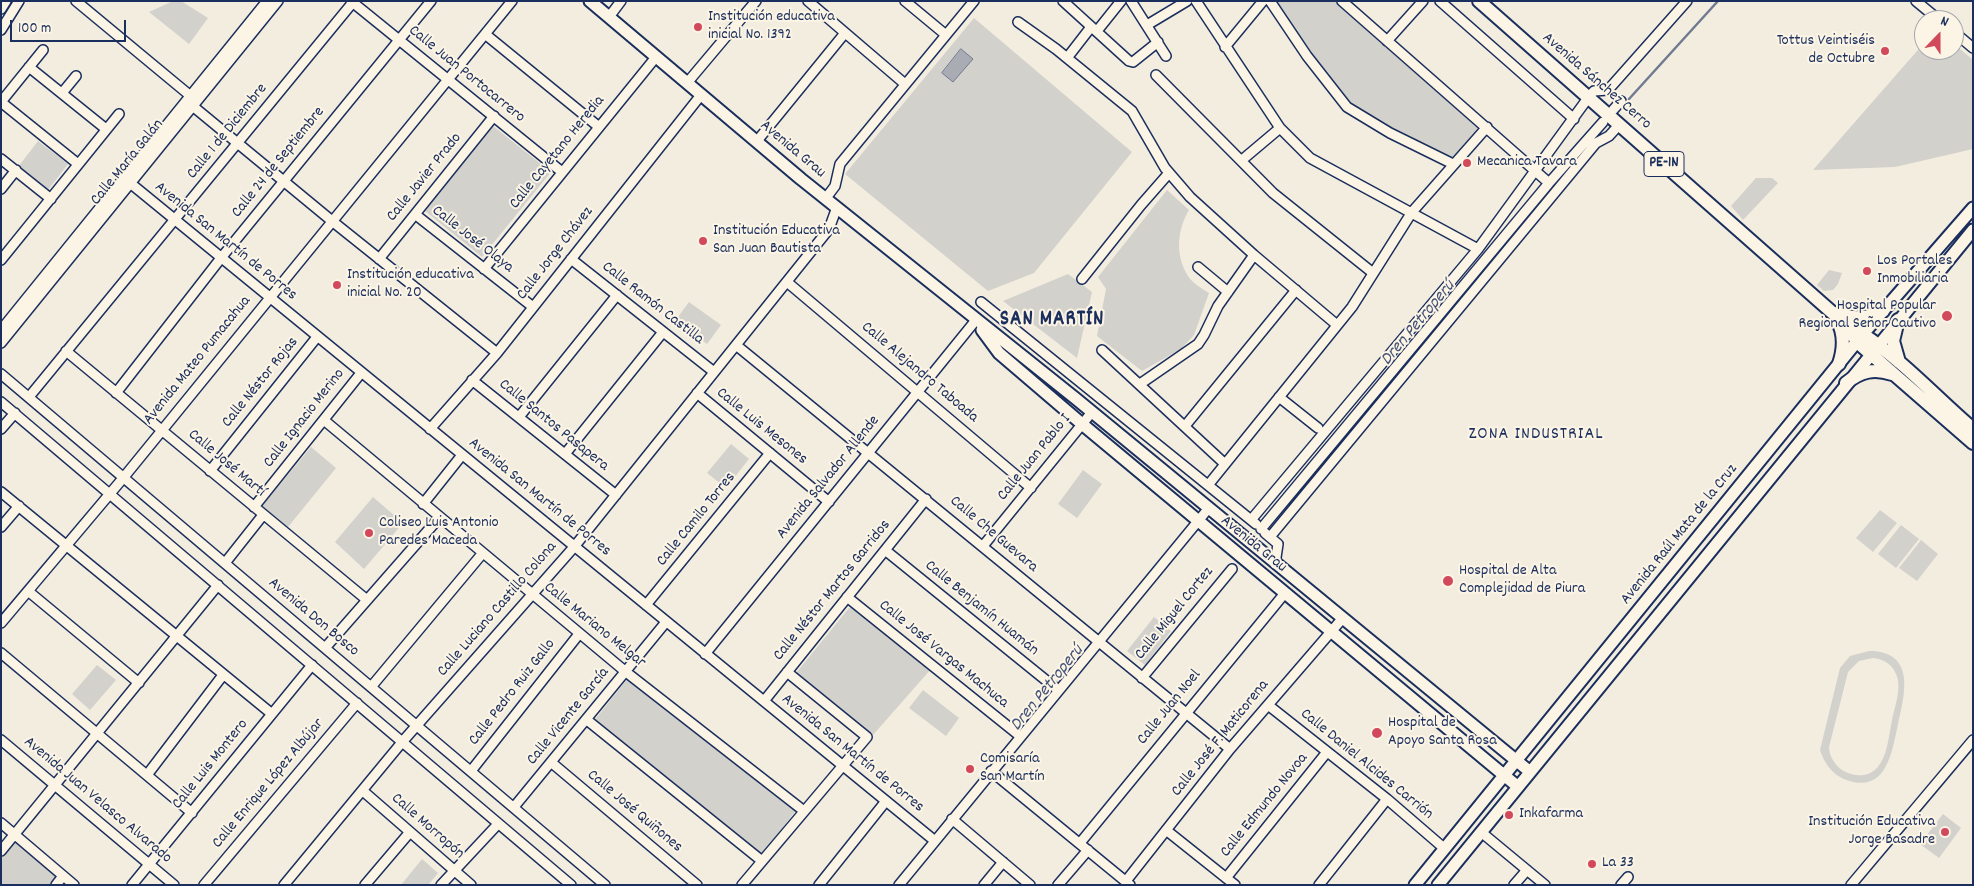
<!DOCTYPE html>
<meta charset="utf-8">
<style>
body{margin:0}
#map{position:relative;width:1974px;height:886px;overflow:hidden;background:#f3ede0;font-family:Dekko,sans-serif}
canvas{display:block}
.frame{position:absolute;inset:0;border:2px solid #1b2f5e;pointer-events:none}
.north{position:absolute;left:1914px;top:10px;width:50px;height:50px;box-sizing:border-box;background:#fcf5e5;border:1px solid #a2a6af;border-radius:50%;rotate:22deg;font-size:14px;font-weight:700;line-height:20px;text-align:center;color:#1b2f5e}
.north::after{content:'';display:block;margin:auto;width:18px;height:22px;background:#d1495b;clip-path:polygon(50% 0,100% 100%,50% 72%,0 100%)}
.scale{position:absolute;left:10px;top:20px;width:116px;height:22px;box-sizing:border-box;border:2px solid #1b2f5e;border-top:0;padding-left:6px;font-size:15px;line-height:18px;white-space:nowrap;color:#1b2f5e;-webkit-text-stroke:4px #fcf5e5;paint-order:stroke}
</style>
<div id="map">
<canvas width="1974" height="886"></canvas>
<div class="frame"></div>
<div class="north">N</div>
<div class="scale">100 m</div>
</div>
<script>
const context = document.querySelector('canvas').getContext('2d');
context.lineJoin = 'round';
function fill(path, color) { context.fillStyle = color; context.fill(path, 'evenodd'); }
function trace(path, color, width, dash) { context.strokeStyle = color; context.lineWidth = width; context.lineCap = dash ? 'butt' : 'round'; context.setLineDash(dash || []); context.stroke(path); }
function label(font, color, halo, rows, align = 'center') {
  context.font = font + ' Dekko,sans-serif'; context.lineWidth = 4; context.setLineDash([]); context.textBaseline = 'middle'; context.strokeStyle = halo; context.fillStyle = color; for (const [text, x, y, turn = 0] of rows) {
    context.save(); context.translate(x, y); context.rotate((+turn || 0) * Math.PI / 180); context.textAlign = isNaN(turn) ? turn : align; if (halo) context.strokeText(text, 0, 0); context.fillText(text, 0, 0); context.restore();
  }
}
fill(new Path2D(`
 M173,1H181L208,18L189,44L149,12Z
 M1275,1H1336L1480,125L1453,157L1384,127L1341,96Z
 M974,18L1132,152L1034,273L988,291L845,174Z
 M1924,43V50H1954V44L1973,60V149L1895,167L1813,170Z
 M493,126L551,172L482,257L425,211Z
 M38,141L68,164L48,190L18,167Z
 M1756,178H1772L1778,183L1743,220L1731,206Z
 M1167,190L1189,210C1177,230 1175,255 1188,276C1192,283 1203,289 1209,293L1194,335L1181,349L1142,371L1097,336L1106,289L1098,277Z
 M1829,270L1842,273L1838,284L1833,290L1824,291L1817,285Z
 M1068,274L1092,292L1077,358L1003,301Z
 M689,302L721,325L707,344L675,321Z
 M731,444L749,459L726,488L707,473Z
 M311,447L336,468L288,527L262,506Z
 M1083,470L1102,484L1077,518L1058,504Z
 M373,497L403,523L364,569L335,542Z
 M1880,510L1897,523L1873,552L1856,538Z
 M1901,525L1919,539L1896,568L1878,554Z
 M1921,540L1938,554L1917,581L1899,568Z
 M854,607L931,669L873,735L796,673L849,608Z
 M1154,617L1171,631L1145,665L1127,651Z
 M1869,651C1916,651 1905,694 1898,724C1892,753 1886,796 1844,779C1832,774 1824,763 1820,750L1840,668L1850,656ZM1873,658C1882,659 1891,663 1895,672C1903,686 1895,705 1892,720C1888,739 1887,771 1864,775C1856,776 1848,774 1842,770C1835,765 1829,756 1829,747L1848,672L1859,661Z
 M97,665L116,680L90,710L72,694Z
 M628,678L796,810L761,856L593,722Z
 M923,690L959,718L946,736L909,708Z
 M1943,814L1961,828L1939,858L1920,844Z
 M16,842L56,876L49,885H1V859Z
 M422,859L438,873L428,885H401Z`), '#d3d1cc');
const water = new Path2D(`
 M961,49L973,59L953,82L942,73Z`);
fill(water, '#a9acb3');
trace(water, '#707a91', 1);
trace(new Path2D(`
 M1629,99L1718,1`), '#707a91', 2.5);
const minor = new Path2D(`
 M76,1L187,93
 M351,1L562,172
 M808,1L905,84
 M905,1L946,35
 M1063,1L1129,61L1133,62L1158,42
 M1131,1L1166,56
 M1196,1L1280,128L1310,158L1478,249
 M1270,1L1307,56L1347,107L1390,133L1453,164
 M1342,1L1549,183
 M1440,1L1574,119
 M1916,1L1939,20
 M1,9L6,1
 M609,17L621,1
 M1018,22L1056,49L1132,111L1165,168L1190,197L1254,255L1337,325
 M1147,25L1187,1
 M1,30L19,1
 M1097,31L1121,1
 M1954,32L1973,48
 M485,34L599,127
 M1387,41L1423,1
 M1225,47L1263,1
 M1067,58L1091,27
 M29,67L106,129
 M1156,75L1273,193L1373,273
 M687,83L756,1
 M62,93L76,76
 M1,102L78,164
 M1,102L43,50
 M189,103L332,221L497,353
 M1613,110L1621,101
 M757,141L845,33
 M1,159L51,199
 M1242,160L1280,128
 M124,178L935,841
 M1,189L16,170
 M826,198L835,186L840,164L974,1
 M416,215L533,307
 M379,259L494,116
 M571,259L714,372
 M1,260L119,114
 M1198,267L1228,292
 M484,269L656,57
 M1082,279L1141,205L1169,173
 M787,282L1031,488
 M981,302L1256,524
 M1,330L267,1
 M1,343L278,1
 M736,345L1230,749
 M1102,350L1225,464
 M66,351L367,600
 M1,374L605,885
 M472,380L616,495
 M1140,384L1198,344L1204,335L1218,306L1254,255
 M116,393L221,258L431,1
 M697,393L829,502
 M29,397L354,1
 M1279,397L1318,428
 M1,402L571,885
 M519,417L617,295
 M325,421L626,672L804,811
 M1185,426L1296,290
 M1,429L15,413
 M430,429L497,353L701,95
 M565,454L663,332
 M210,471L317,337
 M1209,484L1352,307L1412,212L1487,127
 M1,492L272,714
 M423,504L462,455
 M254,507L361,373
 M1251,520L1478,249L1588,98L1594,91L1608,90L1687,1
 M1,527L19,506
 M1261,529L1549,183L1603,122
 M1265,533L1278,544L1275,564
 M1270,537L1596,143L1609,136L1619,125
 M983,546L1092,412
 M885,550L1058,690
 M225,563L263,515
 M28,591L139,683
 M847,597L1020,736
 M646,605L770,453
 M1,623L124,477L512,1
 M325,648L439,518
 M1,653L192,813
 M705,654L976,320
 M1142,678L1232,569
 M371,687L482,554
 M764,701L926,499
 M1268,705L1387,799L1445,849
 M587,720L762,861
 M1,740L174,885
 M552,763L697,885
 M471,771L579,634
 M991,771L1130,885
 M147,775L223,675
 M363,791L471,885
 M514,807L666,622
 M952,819L1030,885
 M1,823L74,885
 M1166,830L1235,885
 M1481,832L1545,885
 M1080,843L1285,593
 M1,851L218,585
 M1226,878L1327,752
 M1126,881L1230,749L1342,619
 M56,885L63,876
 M132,885L312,665
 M204,885L357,703
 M284,885L403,741L574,547L829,229L837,207
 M365,885L410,832
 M441,885L498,824
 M742,885L867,737L787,672
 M819,885L886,801
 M899,885L1208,509
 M984,885L1003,862
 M1058,885L1088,850
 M1319,885L1387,799
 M1514,885L1527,870
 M1621,885L1628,877
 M1851,885L1973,740`);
const major = new Path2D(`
 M590,1L801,179L1075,398L1529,771
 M982,330L999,353L1082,424L1517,786
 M1415,885L1863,334L1973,208
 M1438,885L1973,230`);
const highway = new Path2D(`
 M1479,1L1835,315C1844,323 1854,328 1864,335C1903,361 1937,398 1973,429
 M1835,313C1852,319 1868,319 1883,311
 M1837,320C1845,334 1844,349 1839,364
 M1898,320L1893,341L1899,362
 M1848,327L1857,342L1973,443
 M1846,383C1861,371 1874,368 1892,374`);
trace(minor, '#1b2f5e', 12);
trace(major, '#1b2f5e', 15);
trace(highway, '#1b2f5e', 16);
trace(minor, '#fcf5e5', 9);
trace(major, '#fcf5e5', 11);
trace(highway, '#fcf5e5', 12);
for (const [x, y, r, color] of [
 [698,27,5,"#d1495b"],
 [1885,51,5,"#d1495b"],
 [1467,163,5,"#d1495b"],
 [703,241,5,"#d1495b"],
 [1867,271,5,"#d1495b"],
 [337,285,5,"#d1495b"],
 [1947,316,6,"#d1495b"],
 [369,533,5,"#d1495b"],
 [1448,581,6,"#d1495b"],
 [1377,733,6,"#d1495b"],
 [970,769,5,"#d1495b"],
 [1509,815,5,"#d1495b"],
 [1945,832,5,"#d1495b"],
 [1592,864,5,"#d1495b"]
]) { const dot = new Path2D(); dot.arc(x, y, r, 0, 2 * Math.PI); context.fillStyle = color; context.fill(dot); trace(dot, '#fcf5e5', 2); }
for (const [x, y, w] of [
 [1664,164,40]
]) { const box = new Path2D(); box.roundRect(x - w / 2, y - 12.5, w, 25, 4); context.fillStyle = '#fcf5e5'; context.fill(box); trace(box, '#1b2f5e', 1); }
label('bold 15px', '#1b2f5e', null, [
 ["PE-1N",1664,164]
]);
label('16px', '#1b2f5e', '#fcf5e5', [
 ["Institución educativa",708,18],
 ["inicial No. 1392",708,36],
 ["Tottus Veintiséis",1875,42,"right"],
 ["de Octubre",1875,60,"right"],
 ["Mecanica Tavara",1477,163],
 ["Institución Educativa",713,232],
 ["San Juan Bautista",713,250],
 ["Los Portales",1877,262],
 ["Inmobiliaria",1877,280],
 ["Institución educativa",347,276],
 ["inicial No. 20",347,294],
 ["Hospital Popular",1936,307,"right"],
 ["Regional Señor Cautivo",1936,325,"right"],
 ["Coliseo Luis Antonio",379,524],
 ["Paredes Maceda",379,542],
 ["Hospital de Alta",1459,572],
 ["Complejidad de Piura",1459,590],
 ["Hospital de",1388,724],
 ["Apoyo Santa Rosa",1388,742],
 ["Comisaría",980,760],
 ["San Martín",980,778],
 ["Inkafarma",1519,815],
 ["Institución Educativa",1935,823,"right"],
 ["Jorge Basadre",1935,841,"right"],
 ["La 33",1602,864]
], 'left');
label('16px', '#1b2f5e', '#fcf5e5', [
 ["Calle Juan Portocarrero",466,75,39],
 ["Avenida Sánchez Cerro",1596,82,41],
 ["Calle 1 de Diciembre",228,132,-51],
 ["Avenida Grau",792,150,40],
 ["Calle Cayetano Heredia",558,153,-51],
 ["Calle María Galán",128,163,-51],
 ["Calle 24 de Septiembre",279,163,-51],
 ["Calle Javier Prado",425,178,-51],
 ["Calle José Olaya",472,240,38],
 ["Avenida San Martín de Porres",225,242,39],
 ["Calle Jorge Chávez",556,254,-52],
 ["Calle Ramón Castilla",652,304,38],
 ["Avenida Mateo Pumacahua",198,361,-51],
 ["Calle Alejandro Taboada",919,373,40],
 ["Calle Néstor Rojas",261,383,-51],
 ["Calle Ignacio Merino",305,419,-52],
 ["Calle Santos Pasapera",553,426,39],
 ["Calle Luis Mesones",761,427,39],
 ["Calle Juan Pablo I",1035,458,-51],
 ["Calle José Martí",226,464,40],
 ["Avenida Salvador Allende",829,478,-51],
 ["Avenida San Martín de Porres",539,498,39],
 ["Calle Camilo Torres",697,520,-51],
 ["Calle Che Guevara",993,535,40],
 ["Avenida Raúl Mata de la Cruz",1680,535,-51],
 ["Avenida Grau",1253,545,39],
 ["Calle Néstor Martos Garridos",833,591,-51],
 ["Calle Benjamín Huamán",981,609,39],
 ["Calle Luciano Castillo Colona",498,610,-49],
 ["Calle Miguel Cortez",1175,614,-51],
 ["Avenida Don Bosco",313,618,40],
 ["Calle Mariano Melgar",594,626,39],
 ["Calle José Vargas Machuca",943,655,39],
 ["Calle Pedro Ruiz Gallo",513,693,-52],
 ["Calle Juan Noel",1170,708,-51],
 ["Calle Vicente García",569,717,-51],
 ["Calle José F. Maticorena",1221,739,-51],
 ["Avenida San Martín de Porres",852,754,39],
 ["Calle Luis Montero",211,765,-51],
 ["Calle Daniel Alcides Carrión",1366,765,39],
 ["Calle Enrique López Albújar",269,784,-50],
 ["Avenida Juan Velasco Alvarado",97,801,40],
 ["Calle Edmundo Novoa",1265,806,-51],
 ["Calle José Quiñones",634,812,40],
 ["Calle Morropón",427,827,41]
]);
label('italic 18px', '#465478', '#fcf5e5', [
 ["Dren Petroperú",1419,324,-50],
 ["Dren Petroperú",1048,689,-51]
]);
context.letterSpacing = '1px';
label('18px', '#1b2f5e', '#fcf5e5', [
 ["ZONA INDUSTRIAL",1536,436]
]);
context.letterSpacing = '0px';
context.letterSpacing = '1px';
label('bold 21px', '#1b2f5e', '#fcf5e5', [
 ["SAN MARTÍN",1052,321]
]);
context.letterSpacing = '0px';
</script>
